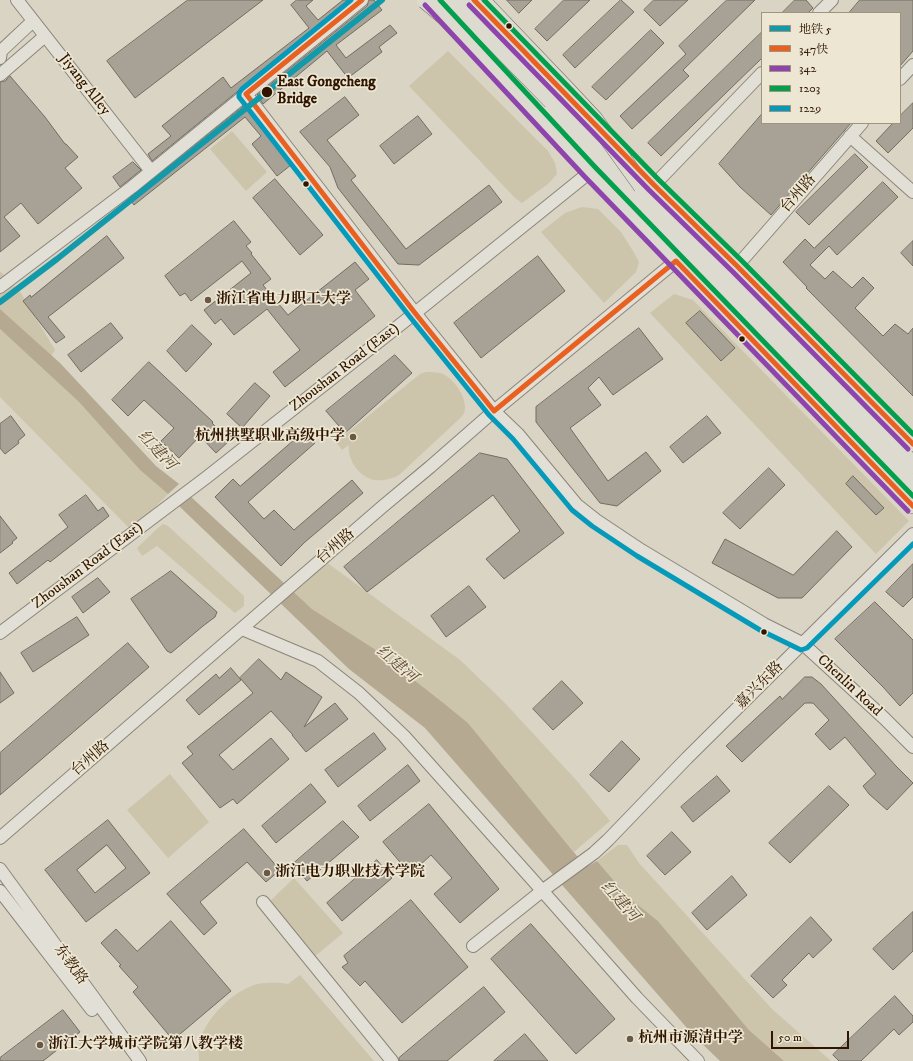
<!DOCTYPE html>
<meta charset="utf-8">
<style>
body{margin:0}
#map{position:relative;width:913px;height:1061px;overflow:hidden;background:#d9d4c3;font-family:"IM FELL DW Pica","Noto Serif SC",serif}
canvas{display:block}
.legend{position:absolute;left:761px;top:12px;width:140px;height:112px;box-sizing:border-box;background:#ece6d2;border:1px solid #a1937e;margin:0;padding:5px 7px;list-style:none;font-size:12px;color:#301600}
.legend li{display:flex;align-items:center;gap:8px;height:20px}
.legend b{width:20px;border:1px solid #a1937e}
.scale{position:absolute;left:771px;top:1031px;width:78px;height:18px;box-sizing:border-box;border:2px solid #301600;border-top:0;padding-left:5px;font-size:12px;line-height:14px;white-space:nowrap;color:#301600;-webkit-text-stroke:3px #ece6d2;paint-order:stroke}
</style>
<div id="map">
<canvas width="913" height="1061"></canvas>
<ul class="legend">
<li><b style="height:5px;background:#1299aa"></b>地铁 5</li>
<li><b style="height:5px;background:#e86120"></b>347快</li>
<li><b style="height:5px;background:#8e44ad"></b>342</li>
<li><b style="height:5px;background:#029f4d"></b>1203</li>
<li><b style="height:5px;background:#059ab9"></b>1229</li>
</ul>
<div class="scale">50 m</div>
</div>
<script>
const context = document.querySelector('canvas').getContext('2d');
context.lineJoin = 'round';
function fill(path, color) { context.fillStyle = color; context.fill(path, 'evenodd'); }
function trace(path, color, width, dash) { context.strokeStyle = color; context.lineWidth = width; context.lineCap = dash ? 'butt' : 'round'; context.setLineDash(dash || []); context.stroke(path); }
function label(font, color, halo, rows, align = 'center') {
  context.font = font + ' "IM FELL DW Pica","Noto Serif SC",serif'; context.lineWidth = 3.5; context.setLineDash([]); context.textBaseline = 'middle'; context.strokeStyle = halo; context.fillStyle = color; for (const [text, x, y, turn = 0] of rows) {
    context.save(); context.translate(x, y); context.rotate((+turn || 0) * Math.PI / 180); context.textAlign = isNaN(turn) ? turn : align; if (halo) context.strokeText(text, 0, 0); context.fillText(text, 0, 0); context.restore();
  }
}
fill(new Path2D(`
 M448,51L548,151L555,163L557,174L548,184L522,203L515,198L409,86Z
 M232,131L267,172L246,191L210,149Z
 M582,207L598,209L621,232L633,251L639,262L636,272L604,303L541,232L565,213Z
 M0,271L21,293L55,350L51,356L0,309Z
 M674,294L693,300L909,521L876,554L650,313Z
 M0,329L79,402L140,470L168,494L132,531L0,397Z
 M426,372C432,372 440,372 445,375C455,381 469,400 464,413C463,416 458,420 456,422L399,475C392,479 383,481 375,480C360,478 347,460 349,445L342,450L336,442L420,374Z
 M163,524L168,526L244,596V606L235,613L157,546L142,556L137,548L159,527Z
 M322,559L460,660L504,702L577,781L610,821L574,852L468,723L446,705L376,650L312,609L289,588Z
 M170,774L209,822L168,858L127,810Z
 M618,845H627L639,863L772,1009L831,1061H784L749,1030L658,921L628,897L597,861Z
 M294,878L343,933L313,958L268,903Z
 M300,975L374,1061H199C199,1056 198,1051 199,1046C202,1023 228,996 249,987C259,982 277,982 288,984Z`), '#cdc4ac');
fill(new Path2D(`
 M0,309L60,363L156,466L179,484L168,494L140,470L79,402L0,329Z
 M189,495L312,609L376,650L446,705L468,723L586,867L597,861L628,897L658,921L749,1030L784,1061H720L694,1036L425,728L349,669L179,506Z`), '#b5a991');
const building = new Path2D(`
 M188,0H263L135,98L107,61Z
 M297,0H313L306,6L318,20L343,0H350L152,161L148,154L171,136L162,126L223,77L231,88L309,28L291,5Z
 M369,0H374L382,10L336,45L346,58L390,25L397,33L379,47L382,52L348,78L327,51L263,104L257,95L367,6Z
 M507,0H532L519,13Z
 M564,0H590L547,41L535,29Z
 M621,0L634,12L575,68L563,55Z
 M654,0H688L660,26L644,10Z
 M727,0H755L683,70L689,76L632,129L620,116L686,54L679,46Z
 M795,0H806L813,8L808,13H782Z
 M860,0H913V51L900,66V13H849Z
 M651,30L664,43L606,100L592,87Z
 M762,32V58L661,156L648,143Z
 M10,76L45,117L65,144H66L78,157L65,168L82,188L38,224L21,203L4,217L20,236L0,252V82L5,81Z
 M345,97L359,115L327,140L356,176L351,180L406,249L489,185L502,202L419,265L398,264L338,188L330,167L300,132Z
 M913,103V128L888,153L876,141L893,123H900V116Z
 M245,105L291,165L277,176L252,144L261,136L245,117L134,205L129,198Z
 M762,114V123H851L771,215L740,187L719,164Z
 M418,116L432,134L394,164L380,146Z
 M855,154L868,167L809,225L796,212Z
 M133,162L141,170L120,187L113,177Z
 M275,179L323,235L300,255L253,198Z
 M883,182L898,197L837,255L829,246L810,265L825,279L833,271L852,288L863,277L874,288L855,308L883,336L895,324L908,334L913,328V396L806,288L807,287L783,262L805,239L814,248Z
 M234,221L251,242L246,246L252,253L251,254L271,279L263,285L288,315L355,262L369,279L355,290L375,316L285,387L273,372L300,350L267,309L234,335L221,319L215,324L204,310L251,273L242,261L191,301L185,293L180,296L165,276Z
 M107,236L124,258L48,317L65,337L56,343L23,301L30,295L31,297Z
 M913,241V266L901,253Z
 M538,256L565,291L481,358L454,323Z
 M700,311L735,348L721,361L686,323Z
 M111,323L123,338L81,372L68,355Z
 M192,325L212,344L186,372L167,351Z
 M639,328L663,359L613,395L599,377L588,388L601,405L570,428L608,481L646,452L661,471L617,506L600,503L536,422V407Z
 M395,355L412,373L345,433L326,411Z
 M149,362L213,422L212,423L229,441L216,453L200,436L179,458L161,441L174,428L144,400L128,416L112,400Z
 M255,383L270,396L242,428L227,414Z
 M11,416L25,435L18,441L19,443L5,454L0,448V424Z
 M707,416L721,433L683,463L670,447Z
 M305,431L315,443L248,502L264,519L274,510L294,530L352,480L363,493L305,542L281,566L215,497L233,479L240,486Z
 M480,453L507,459L564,533L504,579L486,559L520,531L493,495L367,592L344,567Z
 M769,468L785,485L740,529L723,513Z
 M853,476L884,508L876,515L846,484Z
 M86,495L98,511L103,507L109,516L50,562L48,560L17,584L9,573L68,527L59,515Z
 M0,516L17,538L12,542L13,543L0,553Z
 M837,531L852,547L802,598H778L712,563L725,539L793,575Z
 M913,564V597L903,607L886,592Z
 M171,571L217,612L215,617L203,626L171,653L167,651L131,599Z
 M98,578L110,592L83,613L72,597Z
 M469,586L486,607L446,637L431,616Z
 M875,602L913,640V693L900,706L883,687L835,639Z
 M77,617L89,635L33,672L21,653Z
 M128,643L149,667L0,795V753Z
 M259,659L281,680L286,672L322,697L304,727L335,703L348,719L306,752L292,735H293L271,711L219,755L233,770L271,738L289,759L237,804L233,799L220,808L182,763L193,754L187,747L253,693L240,678Z
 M231,668L241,680L199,715L186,700L216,674L219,678Z
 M0,672L14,693L0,703Z
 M805,677H812L821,684L896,766L913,783L887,810L869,794L863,786L876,774L845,737L830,750L815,734L829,720L813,703H805L742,762L726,746L780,696L782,699Z
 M562,681L583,703L553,730L533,709Z
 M374,733L386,749L338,787L325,770Z
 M622,741L640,759L609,792L590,775Z
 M408,765L420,781L370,821L358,806Z
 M717,776L730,791L693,822L681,807Z
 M311,784L326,802L276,843L262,826Z
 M829,786L849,805L790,863L769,843Z
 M429,804L499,889L460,923L434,894L452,878L431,855L410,874L383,842Z
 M108,820L150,873L86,922L45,870ZM107,845L126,868L95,893L77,870Z
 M343,821L359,837L307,881L293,864Z
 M244,829L280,870L266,882L247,862L200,902L217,923L204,935L167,894Z
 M672,832L691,852L665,875L647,856Z
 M377,860L392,878L342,921L327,903Z
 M732,876L747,895L707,930L692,913Z
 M411,900L468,967L402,1023L365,981L360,986L342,967L348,963L344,956Z
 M913,912V951L893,970L873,949Z
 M811,917L832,940L813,958L809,953L782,980L787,985L773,998L751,976Z
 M171,921L231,991L173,1040L133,992L138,987L119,966L121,965L101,943L116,929L137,951Z
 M531,924L615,1019L576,1054L491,959Z
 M484,987L505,1012L447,1061H399V1058Z
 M895,996L913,1016V1022L899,1035L894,1029L861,1061H839L833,1055Z
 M63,1010L80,1032L43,1061H0V1058Z
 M525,1034L548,1061H494Z`);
fill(building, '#a8a195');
trace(building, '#736c61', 1);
const minor = new Path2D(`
 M17,0L151,171
 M819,13L832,0
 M0,58L1,51L33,21
 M0,75L45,36
 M900,79L913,65
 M246,94L415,313L494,411L518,434L577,505L596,520L641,550L764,624L802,643L884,718L913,747
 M850,136L913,192
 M654,185L762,73
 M737,266L862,123
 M0,287L132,187L362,0
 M242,629L318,661L359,693L404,736L531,878L637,998L698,1061
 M0,633L207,477L415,313L590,172
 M0,838L382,507L430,467L494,411L676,261
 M0,869L140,1061
 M0,891L92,1010
 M263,902L392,1061
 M473,946L542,891L594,853L608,840L687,758L913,534`);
const major = new Path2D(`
 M529,106L590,172L913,506
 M632,163L737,266L913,444`);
const highway = new Path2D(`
 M441,0L913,486
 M461,0L913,465
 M481,0L566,89`);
trace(minor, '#8c8579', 14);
trace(major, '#736c61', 16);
trace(highway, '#736c61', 18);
trace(minor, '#e2dfd7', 12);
trace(major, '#dddad0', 15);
trace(highway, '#dddad0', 17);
const highwayBridge = new Path2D(`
 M425,0L444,16L539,113
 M566,89L594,119L642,186`);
trace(highwayBridge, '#736c61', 18, []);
trace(highwayBridge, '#dddad0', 17);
trace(new Path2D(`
 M362,0L246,94L415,313L494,411L676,261L913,506
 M474,0L654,185L737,266L913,444`), '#e86120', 5);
trace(new Path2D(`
 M425,5L585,177L908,511
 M469,5L649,190L732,271L908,449`), '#8e44ad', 5);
trace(new Path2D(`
 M440,0L595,167L913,496
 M484,0L659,180L742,261L913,434`), '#029f4d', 5);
trace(new Path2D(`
 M351,0L242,89L239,93V97L410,317L489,415L513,439L572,510L592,526L637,556L760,630L801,650L807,648L913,544`), '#059ab9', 5);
trace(new Path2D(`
 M0,302L57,259L382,0`), '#1299aa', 6);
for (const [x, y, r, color] of [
 [509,26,3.5,"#301600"],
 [267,92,6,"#301600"],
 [306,184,3.5,"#301600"],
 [208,300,4,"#6b5844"],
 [742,339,3.5,"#301600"],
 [353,437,4,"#6b5844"],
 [764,632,3.5,"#301600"],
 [267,873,4,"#6b5844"],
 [630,1039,4,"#6b5844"],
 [40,1045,4,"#6b5844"]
]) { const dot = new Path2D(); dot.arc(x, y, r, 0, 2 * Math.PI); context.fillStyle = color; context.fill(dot); trace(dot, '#ece6d2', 1.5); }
label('bold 15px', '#301600', '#ece6d2', [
 ["East Gongcheng",277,83],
 ["Bridge",277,100]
], 'left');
label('15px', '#301600', '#ece6d2', [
 ["Jiyang Alley",84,85,52],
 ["台州路",799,194,-49],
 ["Zhoushan Road (East)",345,368,-38],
 ["台州路",336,547,-41],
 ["Zhoushan Road (East)",88,566,-37],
 ["嘉兴东路",760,686,-45],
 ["Chenlin Road",849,686,43],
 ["台州路",91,759,-41],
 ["东教路",70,965,54]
]);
label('bold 15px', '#301600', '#ece6d2', [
 ["浙江省电力职工大学",216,300],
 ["杭州拱墅职业高级中学",345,437,"right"],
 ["浙江电力职业技术学院",275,873],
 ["杭州市源清中学",638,1039],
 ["浙江大学城市学院第八教学楼",48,1045]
], 'left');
label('italic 16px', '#5f4931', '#ece6d2', [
 ["红建河",156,451,47],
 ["红建河",396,665,40],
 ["红建河",619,902,48]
]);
</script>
